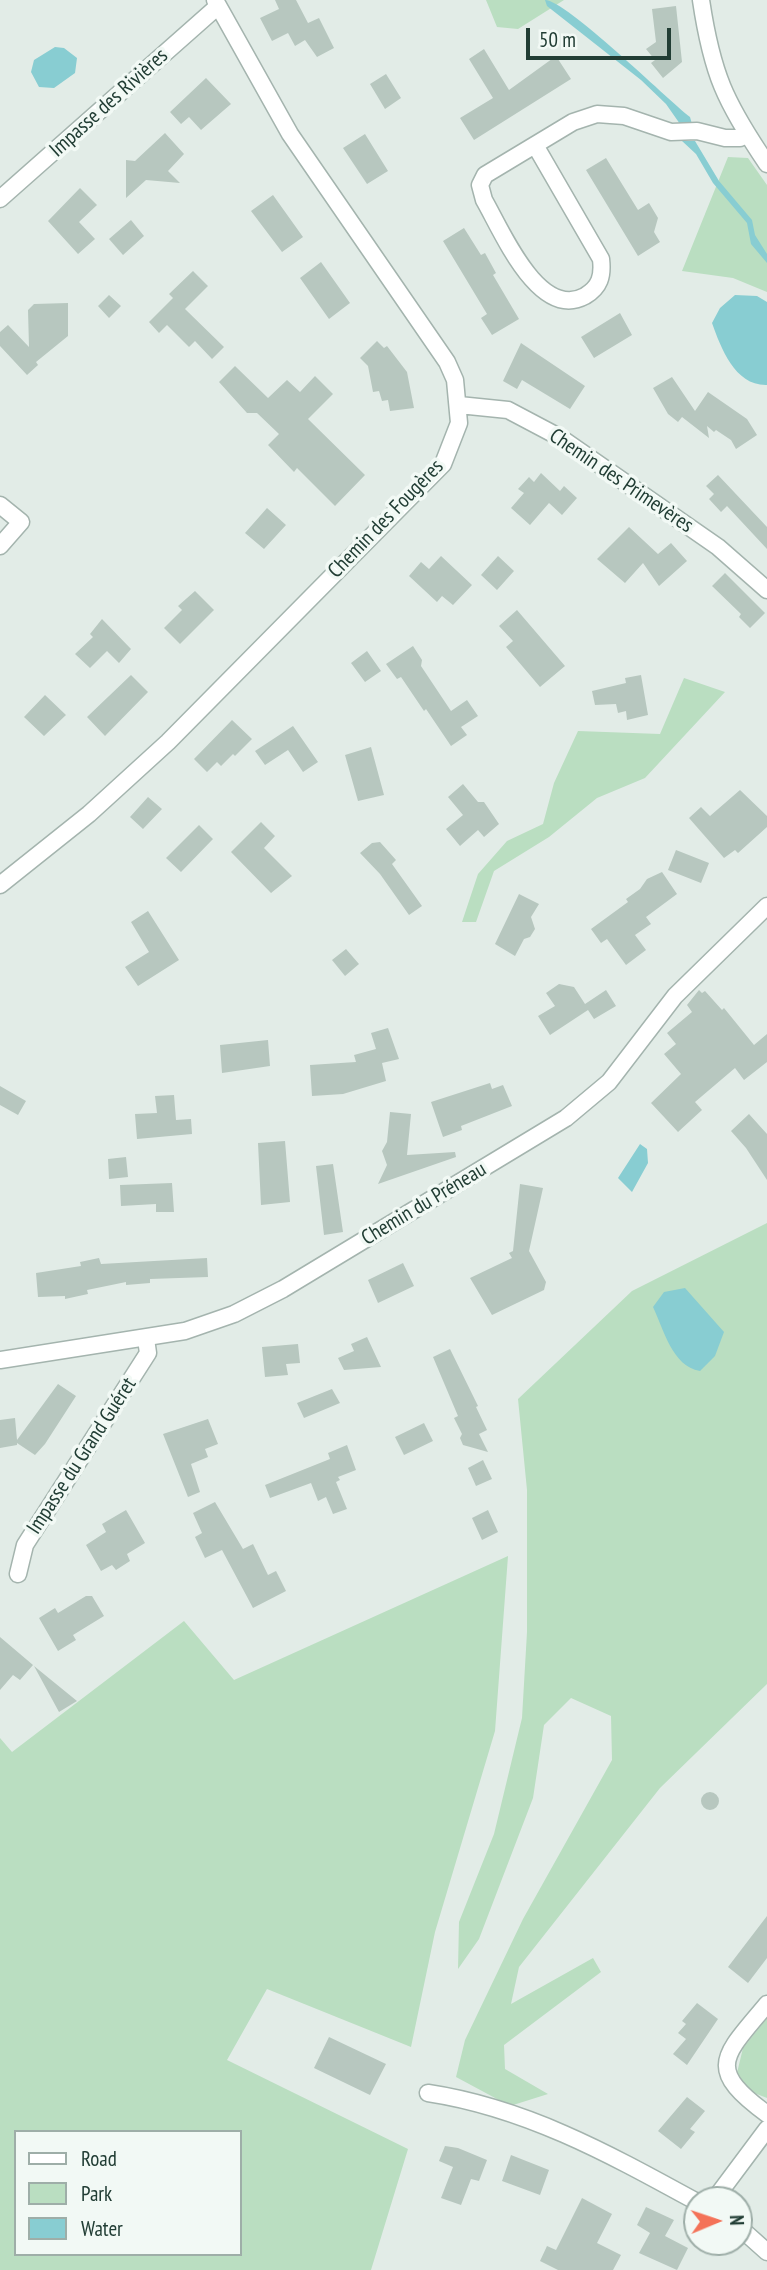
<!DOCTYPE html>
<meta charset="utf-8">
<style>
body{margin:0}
#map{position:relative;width:767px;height:2270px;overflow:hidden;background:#e2ece7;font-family:"PT Sans Narrow",sans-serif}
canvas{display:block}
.legend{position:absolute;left:14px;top:2130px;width:228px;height:126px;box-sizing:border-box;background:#f2f9f5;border:2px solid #9eaea8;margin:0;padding:9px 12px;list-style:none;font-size:21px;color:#213d34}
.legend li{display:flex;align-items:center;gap:14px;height:35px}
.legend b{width:35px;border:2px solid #9eaea8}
.north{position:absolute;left:683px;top:2186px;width:70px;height:70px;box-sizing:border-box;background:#f2f9f5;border:2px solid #9eaea8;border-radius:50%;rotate:88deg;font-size:19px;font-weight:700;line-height:28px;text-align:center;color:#213d34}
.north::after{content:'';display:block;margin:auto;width:24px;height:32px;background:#f47258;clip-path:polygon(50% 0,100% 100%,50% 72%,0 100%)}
.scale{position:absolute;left:526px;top:28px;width:145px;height:32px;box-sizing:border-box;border:4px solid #213d34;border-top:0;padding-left:9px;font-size:21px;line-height:24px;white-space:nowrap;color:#213d34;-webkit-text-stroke:5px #f2f9f5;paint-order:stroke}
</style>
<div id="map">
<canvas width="767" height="2270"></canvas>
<ul class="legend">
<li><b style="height:9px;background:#fff"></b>Road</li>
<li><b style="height:19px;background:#badec1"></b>Park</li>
<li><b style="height:19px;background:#88cdd2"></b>Water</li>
</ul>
<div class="north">N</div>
<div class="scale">50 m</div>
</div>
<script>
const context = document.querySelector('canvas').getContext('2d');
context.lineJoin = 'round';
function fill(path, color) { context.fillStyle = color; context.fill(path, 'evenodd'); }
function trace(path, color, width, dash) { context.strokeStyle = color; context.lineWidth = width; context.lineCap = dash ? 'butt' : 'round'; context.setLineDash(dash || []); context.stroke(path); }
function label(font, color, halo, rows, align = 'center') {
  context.font = font + ' "PT Sans Narrow",sans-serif'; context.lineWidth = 7; context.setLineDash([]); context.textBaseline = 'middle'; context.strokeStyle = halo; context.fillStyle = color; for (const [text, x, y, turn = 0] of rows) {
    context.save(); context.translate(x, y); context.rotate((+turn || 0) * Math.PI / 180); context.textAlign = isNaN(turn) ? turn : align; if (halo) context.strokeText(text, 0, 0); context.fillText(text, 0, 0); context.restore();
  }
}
fill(new Path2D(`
 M486,0H564L518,29L497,27Z
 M728,157L748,158L767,185V292L733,278L682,271Z
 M684,678L725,692L645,778L597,798L549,837L494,871L476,922H462L478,874L507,841L543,824L554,783L578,731L660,734Z
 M767,1223V1684L660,1788L519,1967L511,2004L593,1958L601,1972L504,2045L505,2069L548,2094L510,2106L456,2077L465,2040L523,1919L612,1760L611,1716L571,1698L544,1725L533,1798L479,1939L458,1969L459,1922L494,1834L522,1718L527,1632V1490L518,1399L632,1291Z
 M508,1556L495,1731L435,1932L411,2047L267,1989L227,2060L408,2149L371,2270H0V1738L12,1752L184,1621L234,1680ZM16,2132H240V2254H16Z
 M767,2018V2098L749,2091L737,2073L743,2048Z`), '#badec1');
fill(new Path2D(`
 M545,0C566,0 667,99 690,117L692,124H680L666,104L641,80L547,6Z
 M55,47L64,48L77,58L75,73L54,88L39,87L31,72L34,60Z
 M682,141H695L719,181L752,220L755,235L767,254V263L751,244L747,223L713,183L696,154Z
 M735,295L757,296L767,302V385C735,386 721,348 712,323L720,308Z
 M640,1144L647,1149L648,1163L632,1192L618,1178Z
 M685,1288L724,1332L715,1356L700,1371C672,1366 664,1330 653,1307L664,1292Z`), '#88cdd2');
fill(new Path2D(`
 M275,0H296L308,23L319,18L334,48L317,57L305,40L295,46L288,33L272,41L260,18L279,9Z
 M676,6L682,62L663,78L651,63L655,60L646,49L656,42L652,9Z
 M484,49L509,90L556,56L571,79L474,140L460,118L493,98L469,59Z
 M386,74L401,98L385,109L370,84Z
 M206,78L231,104L201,130L189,117L181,124L170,112Z
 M165,133L184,154L168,171L180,183L146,180L126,198V160L135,161Z
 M365,134L388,171L367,184L343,148Z
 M606,158L638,210L649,203L658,218L654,232L660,242L638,256L586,170Z
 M80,188L97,205L79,222L95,239L78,254L48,221Z
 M273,195L303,237L282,252L251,211Z
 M131,220L144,236L123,255L109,239Z
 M464,228L481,255L485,253L496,273L493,275L519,319L492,335L481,318L487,314L443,241Z
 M321,262L350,303L329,319L300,278Z
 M193,271L208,286L185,309L224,347L212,359L195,341L189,347L167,325L159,333L149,322L173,298L169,294Z
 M109,295L121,306L109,318L98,306Z
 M68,303V336L36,362L38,365L27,375L0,346V332L8,325L29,347L28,310L34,304Z
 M620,313L632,335L594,358L581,337Z
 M377,341L384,348L387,346L407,372L414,408L390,411L388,400L382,401L379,391L373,392L368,366L360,358Z
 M521,343L585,386L570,409L522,380L517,389L503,381Z
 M235,366L268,398L287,380L300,392L315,376L333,394L308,419L365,475L335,506L297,468L294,472L268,445L279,434L257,413H247L219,382Z
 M672,377L695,411L708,392L747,419L757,435L736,449L731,440L716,430L714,432L707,426L709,438L682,417L678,422L668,414L653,388Z
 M541,473L560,491L564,486L577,498L562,515L549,503L530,525L511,508L524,493L518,489L529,477L534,482Z
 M718,475L767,527V549L727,506L721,512L709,499L714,494L706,486Z
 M267,508L286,525L264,549L245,533Z
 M629,527L658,554L671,543L687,561L659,586L643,563L625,583L597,559Z
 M441,556L472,585L453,605L442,596L437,602L409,576L421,562L429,569Z
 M498,556L514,571L497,590L481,575Z
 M725,573L765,613L750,628L739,617L741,614L712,586Z
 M195,591L214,610L180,644L164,628L182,610L178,606Z
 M517,610L565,666L540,687L506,647L513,641L499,626Z
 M102,619L131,649L119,663L107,651L90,668L75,654L93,637L90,634Z
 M413,646L422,660L421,666L451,711L467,700L478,716L461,727L467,735L451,746L426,709L424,711L401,677L397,679L386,664Z
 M367,651L381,671L365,682L351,663Z
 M131,675L148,692L105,736L87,717Z
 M641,675L648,715L627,720L626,711L618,713L616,704L595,705L592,691L626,683L625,678Z
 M45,695L66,715L44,736L24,717Z
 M232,720L252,739L235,756L233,754L221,766L217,762L207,772L194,759Z
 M293,726L318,762L303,772L288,750L265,765L255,751Z
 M371,747L384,795L358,801L345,755Z
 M463,784L478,802H484L499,824L484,837L478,830L460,846L446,829L463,815L448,797Z
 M740,790L767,816V827L738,853L735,850L724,858L689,818L701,807L710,816Z
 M148,797L162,809L143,829L130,817Z
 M261,822L275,836L264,848L292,876L271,893L231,852Z
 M199,825L213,839L181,872L166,858Z
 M380,842L396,860L392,864L422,906L409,915L380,874L360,853L372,843Z
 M676,850L709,863L701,883L668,870Z
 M662,872L677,894L646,917L651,924L635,935L646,950L626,965L607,939L601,943L591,929L628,902L626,899L640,889L647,879Z
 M519,894L539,904L531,917L535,929L530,937L524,939L515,956L495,944Z
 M148,911L179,960L138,986L125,967L149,952L131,922Z
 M346,949L359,964L345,976L332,960Z
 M559,984L574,987L585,1004L606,990L616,1006L594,1019L588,1010L550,1035L538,1016L555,1006L546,993Z
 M699,990L702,993L705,991L722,1010L724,1008L754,1045L767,1034V1062L744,1080L735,1068L695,1102L702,1110L678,1132L651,1103L681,1074L664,1054L676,1044L667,1033L692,1012L687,1005Z
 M388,1028L399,1059L382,1063L386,1081L343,1094L312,1096L310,1065L356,1062L354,1055L376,1049L371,1033Z
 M268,1040L270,1066L222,1073L220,1045Z
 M490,1083L492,1089L503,1085L512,1106L461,1126L462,1130L443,1137L431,1102Z
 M0,1086L26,1101L18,1115L0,1105Z
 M174,1095L176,1120L191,1119L192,1134L137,1139L135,1114L157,1113L155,1096Z
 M390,1112L411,1114L407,1155L455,1152L456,1157L378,1184L387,1165L382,1151L387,1142Z
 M749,1114L767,1134V1180L746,1148L731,1131Z
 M285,1141L290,1202L261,1205L258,1143Z
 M126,1157L128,1177L109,1179L108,1159Z
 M333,1164L343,1232L324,1235L316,1166Z
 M172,1183L174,1212H156V1204L121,1206L120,1185Z
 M520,1184L543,1188L529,1251L546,1282L544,1290L492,1315L470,1278L512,1258L509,1253L513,1251Z
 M99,1258L101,1264L207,1258L208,1277L150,1279V1283L126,1285V1282L87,1290L88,1294L65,1299V1296L38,1297L36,1273L81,1266L80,1262Z
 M403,1263L414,1286L378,1303L368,1280Z
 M367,1337L381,1367L344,1370L338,1358L354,1351L351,1344Z
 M298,1344L300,1363L286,1364L288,1375L265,1377L262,1347Z
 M450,1349L478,1406L476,1407L487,1430L479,1434L488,1452L463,1445L460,1438L462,1434L454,1418L458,1416L433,1357Z
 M58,1384L76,1396L45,1444L35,1455L17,1443V1445L0,1448V1420L15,1418L17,1440Z
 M332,1389L340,1403L304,1418L297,1403Z
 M208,1419L218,1444L205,1449L208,1457L191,1464L200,1492L188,1497L163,1434Z
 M424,1423L433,1441L404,1455L395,1437Z
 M347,1445L356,1470L338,1477L340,1480L336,1482L347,1509L333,1514L326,1497L318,1501L311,1483L270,1498L265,1485L330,1459L328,1453Z
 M483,1460L492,1479L476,1486L468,1468Z
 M215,1502L243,1549L253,1544L268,1575L276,1571L286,1591L253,1608L222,1550L205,1558L195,1537L202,1533L193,1513Z
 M126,1510L145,1543L127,1554L130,1561L116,1570L112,1565L101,1571L86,1545L106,1532L102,1524Z
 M488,1510L498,1532L482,1540L472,1518Z
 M86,1596H92L104,1616L73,1635L76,1640L58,1651L39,1618L55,1608L58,1613Z
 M0,1637L33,1665L20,1680L13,1675L0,1690Z
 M34,1666L77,1701L59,1712Z
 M701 1801a9 9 0 1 1 18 0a9 9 0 1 1-18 0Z
 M767,1916V1958L748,1983L728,1967Z
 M697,2003L718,2019L687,2065L673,2054L686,2039L678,2033L686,2024L682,2021Z
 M329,2037L386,2064L370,2095L314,2068Z
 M687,2097L705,2111L690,2129L695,2132L681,2149L658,2131Z
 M445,2146L458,2148L487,2160L479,2181L471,2179L461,2205L441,2198L453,2167L439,2161Z
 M511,2155L549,2170L540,2195L502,2181Z
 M582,2198L612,2214L597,2243L621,2255L613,2270H558L540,2261L547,2246L556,2250Z
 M646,2207L674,2220L665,2236L688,2248L677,2270L639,2253L650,2233L637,2225Z`), '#b7c7bf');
const minor = new Path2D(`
 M701,0C712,74 725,102 767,164
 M535,145L601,259C603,276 600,287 585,296C539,321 502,231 484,200L480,185L485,175L573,122L597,114L624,116L671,132L697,131L725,138H740L747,134
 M0,199L217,7
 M459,405L508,410L561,438L718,547L767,590
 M0,505L21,522L0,546
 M0,885L89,814L168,742L443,464L459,423L455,380L447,362L290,134L215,0
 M0,1360L185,1331L234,1314L283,1289L566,1118L609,1082L675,996L767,906
 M18,1574L25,1545L148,1353L146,1339
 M767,2004C724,2056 704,2068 767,2114
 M428,2093C527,2108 611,2155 697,2202
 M714,2200L767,2129
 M739,2227L767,2252`);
trace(minor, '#a4b4ae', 19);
trace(minor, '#fff', 16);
label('21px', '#213d34', '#f2f9f5', [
 ["Impasse des Rivières",109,103,-42],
 ["Chemin des Primevères",621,481,34],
 ["Chemin des Fougères",386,519,-46],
 ["Chemin du Préneau",424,1204,-31],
 ["Impasse du Grand Guéret",82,1456,-57]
]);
</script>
